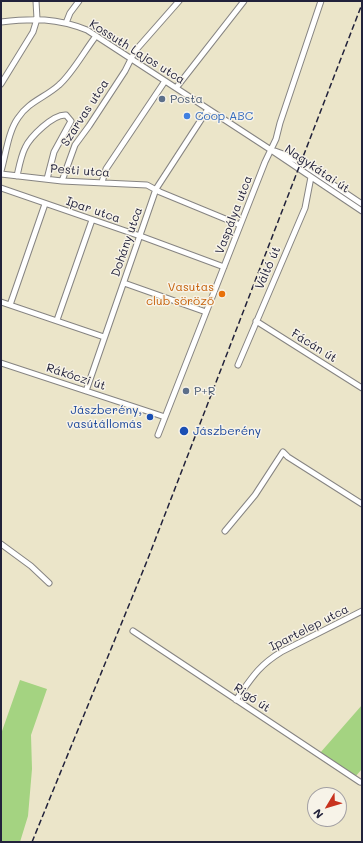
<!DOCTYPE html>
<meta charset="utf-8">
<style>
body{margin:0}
#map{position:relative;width:363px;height:843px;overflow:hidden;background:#ebe5c9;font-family:Mali,sans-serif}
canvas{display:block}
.frame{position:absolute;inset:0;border:2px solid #22223b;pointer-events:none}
.north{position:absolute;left:307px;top:787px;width:40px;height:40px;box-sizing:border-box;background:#f7f3e8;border:1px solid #a29fa3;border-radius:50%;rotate:232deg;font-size:11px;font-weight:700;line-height:16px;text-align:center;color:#22223b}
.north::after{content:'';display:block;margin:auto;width:14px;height:18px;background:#c8321e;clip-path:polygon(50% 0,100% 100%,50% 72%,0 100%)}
</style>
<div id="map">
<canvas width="363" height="843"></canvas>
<div class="frame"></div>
<div class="north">N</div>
</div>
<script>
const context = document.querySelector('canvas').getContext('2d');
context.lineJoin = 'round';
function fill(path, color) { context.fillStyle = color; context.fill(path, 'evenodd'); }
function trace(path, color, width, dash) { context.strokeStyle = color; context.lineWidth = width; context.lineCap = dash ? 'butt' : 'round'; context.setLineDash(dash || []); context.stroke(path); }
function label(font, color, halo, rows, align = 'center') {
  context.font = font + ' Mali,sans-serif'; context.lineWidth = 3; context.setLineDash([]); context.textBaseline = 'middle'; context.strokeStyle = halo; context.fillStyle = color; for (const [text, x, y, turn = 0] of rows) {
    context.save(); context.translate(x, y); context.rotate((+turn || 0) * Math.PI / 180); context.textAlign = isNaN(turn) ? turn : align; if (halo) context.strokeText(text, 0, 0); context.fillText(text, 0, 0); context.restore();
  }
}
fill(new Path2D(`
 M20,680L47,689L31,735L32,769L28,816L20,842H1V734Z
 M362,705V769L355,777L320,753Z`), '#a4d381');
const minor = new Path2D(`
 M1,22C33,18 57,18 87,30L271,150L362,211
 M66,23L70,13L79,1
 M1,84L33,32L37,19L36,1
 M176,88L244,1
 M275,151L286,155L301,163L362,204
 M1,171C6,154 8,132 18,118C28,102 46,97 59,85C72,74 85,50 96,36
 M1,174L62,181L147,185L160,192L240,225
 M17,176C19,167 21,156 25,148C30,137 53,114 66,115L71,121L54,152L47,179
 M62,181L75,145L89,126L125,71L135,51L179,1
 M102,182L106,169L165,81
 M1,188L143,237L224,267
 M124,283L206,312
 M1,302L104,337
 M10,305L45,204
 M57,320L92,220
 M256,321L362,388
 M1,363L165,417
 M238,365L305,208L311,177
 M86,391L156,189L208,109
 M158,435L265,162L276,139L280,123L321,1
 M225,531L255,495L283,452L288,457L362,504
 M1,544L31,566L49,583
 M133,631L360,782
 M236,700C251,679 258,666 281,652L362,611`);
trace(minor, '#868482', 7);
trace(minor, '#fff', 5);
trace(new Path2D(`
 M32,842L147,561L362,4`), '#22223b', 1.5, [6, 3]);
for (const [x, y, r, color] of [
 [162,99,4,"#5c6f8a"],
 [187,116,4,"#3f7fe0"],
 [222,294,4,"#e8710a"],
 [186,391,4,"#5c6f8a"],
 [150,417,4,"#1a4fb4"],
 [184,431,5,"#1a4fb4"]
]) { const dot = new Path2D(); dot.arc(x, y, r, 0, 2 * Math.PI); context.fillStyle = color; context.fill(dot); trace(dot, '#f7f3e8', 1.5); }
label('12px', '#22223b', '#f7f3e8', [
 ["Kossuth Lajos utca",137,52,32],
 ["Szarvas utca",85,113,-57],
 ["Nagykátai út",317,169,34],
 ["Pesti utca",80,171,4],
 ["Ipar utca",93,210,19],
 ["Vaspálya utca",234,215,-69],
 ["Dohány utca",127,242,-71],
 ["Váltó út",268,268,-66],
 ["Fácán út",314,346,32],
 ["Rákóczi út",76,377,18],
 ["Ipartelep utca",309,628,-27],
 ["Rigó út",252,698,34]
]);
label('12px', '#4e5e75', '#f7f3e8', [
 ["Posta",170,99],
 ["P+R",194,391]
], 'left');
label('12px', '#366cbe', '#f7f3e8', [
 ["Coop ABC",195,116]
], 'left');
label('12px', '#c56008', '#f7f3e8', [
 ["Vasutas",214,287],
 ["club söröző",214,301]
], 'right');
label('12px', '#164399', '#f7f3e8', [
 ["Jászberény,",142,410],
 ["vasútállomás",142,424],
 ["Jászberény",193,431,"left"]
], 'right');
</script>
